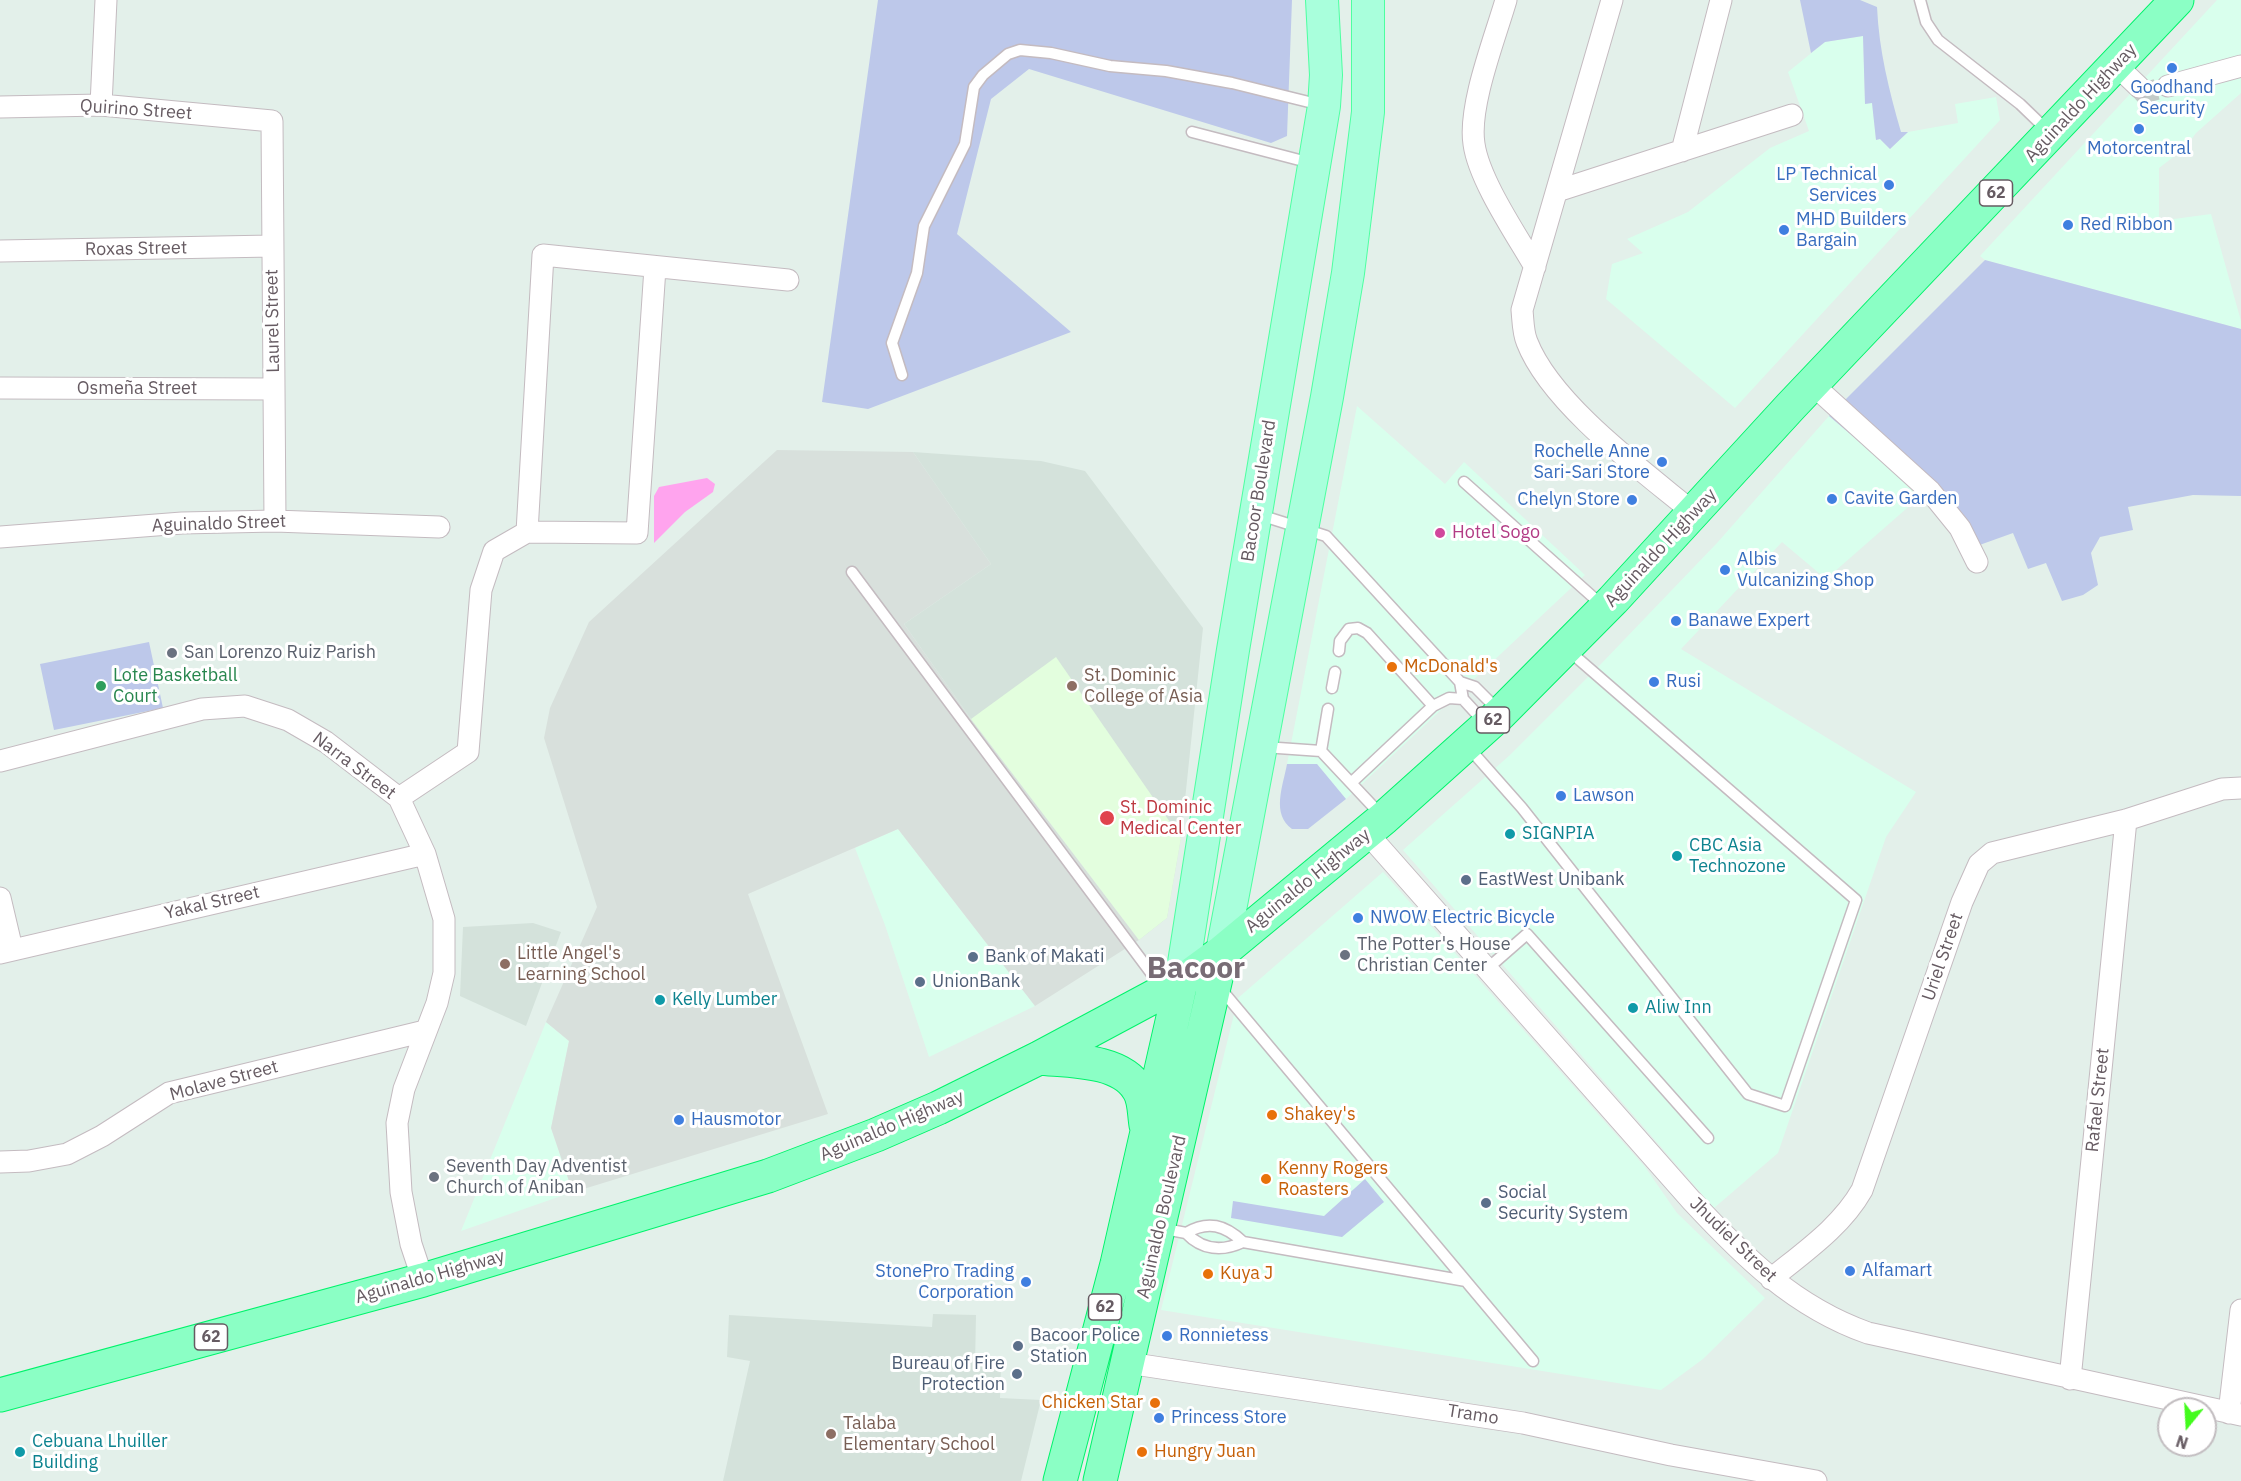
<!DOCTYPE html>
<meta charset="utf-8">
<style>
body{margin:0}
#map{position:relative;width:2241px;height:1481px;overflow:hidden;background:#e3f0ea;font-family:"IBM Plex Sans",sans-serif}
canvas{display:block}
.north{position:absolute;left:2157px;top:1397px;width:60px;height:60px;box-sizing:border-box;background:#fff;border:2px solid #c2bdc0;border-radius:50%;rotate:198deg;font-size:16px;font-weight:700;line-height:24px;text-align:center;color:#665b62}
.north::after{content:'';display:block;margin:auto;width:21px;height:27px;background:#43fb1d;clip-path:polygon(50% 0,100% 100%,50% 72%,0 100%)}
</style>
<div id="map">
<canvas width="2241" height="1481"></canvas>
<div class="north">N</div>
</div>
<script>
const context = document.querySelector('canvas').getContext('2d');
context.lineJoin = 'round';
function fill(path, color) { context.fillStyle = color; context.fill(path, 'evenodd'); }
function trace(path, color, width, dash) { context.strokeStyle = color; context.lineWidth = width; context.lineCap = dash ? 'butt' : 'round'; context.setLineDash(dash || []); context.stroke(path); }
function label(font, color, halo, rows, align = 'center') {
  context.font = font + ' "IBM Plex Sans",sans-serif'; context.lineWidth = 6; context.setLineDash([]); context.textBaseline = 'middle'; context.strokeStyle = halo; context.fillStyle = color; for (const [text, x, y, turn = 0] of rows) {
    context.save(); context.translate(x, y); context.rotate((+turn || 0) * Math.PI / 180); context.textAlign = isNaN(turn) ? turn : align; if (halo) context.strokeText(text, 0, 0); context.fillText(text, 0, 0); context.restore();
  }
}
fill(new Path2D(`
 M2217,0H2241V93L2196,133L2185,148L2159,168V221L2211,214L2241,321V329L1985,260L1980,256Z
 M1863,36L1865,104L1872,102L1876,140L1880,139L1890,149L1908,132L1958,123L1955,104L1996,97L2000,120L1735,408L1606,299L1612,264L1643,253L1627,239L1688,212L1770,148L1809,131L1788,72L1825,42Z
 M1357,406L1445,484L1464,462L1585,575L1346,799L1317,764H1287Z
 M1829,416L1922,495L1826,579L1782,542L1681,649L1916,792L1886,837L1778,1153L1714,1208L1403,850L1510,755L1600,665L1717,543Z
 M898,829L1035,1006L929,1057L885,925L855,848Z
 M1383,872L1645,1167L1677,1213L1765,1298L1703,1359L1661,1390L1161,1310L1238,998Z
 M546,1022L569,1041L551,1128L571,1187L564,1195L461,1231Z`), '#d9ffed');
fill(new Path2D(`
 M777,450L913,452L991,564L904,624L971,719L1139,940L1035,1006L898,829L748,894L828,1114L564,1195L571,1187L551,1128L569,1041L546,1022L597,907L544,738L550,708L589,622Z`), '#d8e0dc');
fill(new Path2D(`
 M913,452L1041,461L1085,471L1203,628L1181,838L1167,918L1139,940L971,719L904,624L991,564Z
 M533,923L561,932L526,1026L460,996L463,927Z
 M933,1314L976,1315L975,1366L1001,1368L1000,1398L1041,1400L1021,1481H723L750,1361L727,1357L729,1315L932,1327Z`), '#d4e2db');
fill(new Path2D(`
 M1056,657L1181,838L1167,918L1139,940L971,719Z`), '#e3fede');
fill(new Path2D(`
 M878,0H1292L1287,136L1271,143L1029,69L991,99L957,234L1071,332L868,409L822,402Z
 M1800,0H1860L1877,7C1879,51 1889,90 1901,132H1908L1890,149L1880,139L1876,140L1872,103L1865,104L1863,36L1825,42L1811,53Z
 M1985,260L2241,329V496L2193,495L2128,507L2133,530L2100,537L2091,553L2098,585L2083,595L2062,601L2046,563L2028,569L2013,533L1974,547L1922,495L1829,416Z
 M149,642L163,708L54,730L40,664Z
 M1287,764H1317L1346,799L1308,829H1292C1271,814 1283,786 1287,764Z
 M1365,1179L1384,1202L1342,1237L1231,1218L1233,1201L1324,1216Z`), '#bdc8ea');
fill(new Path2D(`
 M707,478L715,484L713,492L685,512L654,543V496L659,487Z`), '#ffa4ee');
trace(new Path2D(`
 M2139,87L2144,93L2168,86`), '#c4cbc8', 21, [21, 10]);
const lane = new Path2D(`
 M1920,0L1926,22L1938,40L2020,104L2047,130
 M1192,132L1311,163
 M902,375L892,343L917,273L924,226L965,144L974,87L983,75L1008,54L1020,50L1051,53L1110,66L1166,71L1232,83L1321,105
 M1464,482L1603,606
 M1260,515L1326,536L1460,682L1475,687L1499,711
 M852,572L1163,989
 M1339,651L1340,641L1349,629L1358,628L1367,633L1433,706
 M1460,682L1463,699L1486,724
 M1332,688L1335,672
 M1264,747L1321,751L1382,816
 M1469,748L1522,808L1748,1094L1785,1106L1856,900L1568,650
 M1321,751L1328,709
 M1351,783L1433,706L1449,698L1463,699
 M1487,969L1527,934L1708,1138
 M1220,988L1533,1361
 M1160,1228L1186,1233C1208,1220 1225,1225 1243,1242L1466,1281
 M1186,1233C1202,1250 1222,1252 1243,1242`);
const street = new Path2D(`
 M1506,0C1495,38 1468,106 1474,144C1479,180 1516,234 1535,267
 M1612,0L1522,310C1523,320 1523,333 1527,342C1551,404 1643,471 1694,513
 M2117,66L2139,87
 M2168,86L2241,66
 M101,105L106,0
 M0,107L101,105L272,121L275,521
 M1682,151L1721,0
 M1557,191L1792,115
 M0,251L272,246
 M1812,384L1930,491L1960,528L1977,562
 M0,388L274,389
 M527,532L543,255L788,280
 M0,537L182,523L275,521L439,527
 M0,761L202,709L245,706L288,720L326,742L399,798L425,854L444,919V973L437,1003L404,1089L397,1123L401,1192L411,1244L423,1280
 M399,798L468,752L481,590L494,551L527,532L637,533L655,268
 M1367,833L1691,1200C1743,1256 1794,1307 1868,1333L2241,1415
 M0,898L12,949
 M0,953L425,854
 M0,1162L29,1161L67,1154L102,1136L169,1093L425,1031
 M1771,1279C1804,1252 1841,1227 1862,1190L1962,902L1979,864L1992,853L2126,820L2222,789L2241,788
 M1128,1363L1523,1423L1671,1455L1816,1481
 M2070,1379L2126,820
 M2229,1413L2241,1310`);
const primary = new Path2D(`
 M1222,952L1327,397L1348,273L1368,112V0
 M1181,982L1233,650L1324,106L1326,75L1322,0`);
const highway = new Path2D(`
 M1039,1058C1069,1061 1120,1059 1138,1089C1145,1099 1144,1114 1146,1125
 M0,1395L423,1280L768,1176L876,1135L938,1108L1039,1058L1181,982L1222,952L1384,818L1501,713L1613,600L1791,406L2177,0
 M1060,1481L1117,1264L1181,982
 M1100,1481L1222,952`);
trace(lane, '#c4bbc0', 13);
trace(street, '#c4bbc0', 23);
trace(primary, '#4dffa1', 34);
trace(highway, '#00f36b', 35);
trace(lane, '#fff', 10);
trace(street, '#fff', 21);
trace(primary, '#a9ffdc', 32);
trace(highway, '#8bffc5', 33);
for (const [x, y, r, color] of [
 [2172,68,6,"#3f7fe0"],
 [2139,129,6,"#3f7fe0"],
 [1889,185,6,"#3f7fe0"],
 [2068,225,6,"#3f7fe0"],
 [1784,230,6,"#3f7fe0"],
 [1662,462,6,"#3f7fe0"],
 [1832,499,6,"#3f7fe0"],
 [1632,500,6,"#3f7fe0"],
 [1440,533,6,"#d1479c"],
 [1725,570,6,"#3f7fe0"],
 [1676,621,6,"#3f7fe0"],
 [172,653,6,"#6b7280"],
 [1392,667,6,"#e8710a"],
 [1654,682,6,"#3f7fe0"],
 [101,686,6,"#2e9e5b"],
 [1072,686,6,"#8d6e63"],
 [1561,796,6,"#3f7fe0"],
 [1107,818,8,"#e0444e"],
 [1510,834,6,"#0f9aa8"],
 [1677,856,6,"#0f9aa8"],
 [1466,880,6,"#5c6f8a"],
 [1358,918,6,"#3f7fe0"],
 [1345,955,6,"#6b7280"],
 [973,957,6,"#5c6f8a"],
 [505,964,6,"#8d6e63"],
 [920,982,6,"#5c6f8a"],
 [660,1000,6,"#0f9aa8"],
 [1633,1008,6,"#0f9aa8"],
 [1272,1115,6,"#e8710a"],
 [679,1120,6,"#3f7fe0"],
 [434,1177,6,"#6b7280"],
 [1266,1179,6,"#e8710a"],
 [1486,1203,6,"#5c6f8a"],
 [1850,1271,6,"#3f7fe0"],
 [1208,1274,6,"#e8710a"],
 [1026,1282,6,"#3f7fe0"],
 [1167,1336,6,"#3f7fe0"],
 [1018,1346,6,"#5c6f8a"],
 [1017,1374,6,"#5c6f8a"],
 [1155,1403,6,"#e8710a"],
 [1159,1418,6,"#3f7fe0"],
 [831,1434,6,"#8d6e63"],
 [20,1452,6,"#0f9aa8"],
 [1142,1452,6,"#e8710a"]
]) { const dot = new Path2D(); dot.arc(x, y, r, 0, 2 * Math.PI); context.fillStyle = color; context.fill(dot); trace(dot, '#fff', 2); }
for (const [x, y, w] of [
 [1996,193,33],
 [1493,720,33],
 [1105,1307,33],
 [211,1337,33]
]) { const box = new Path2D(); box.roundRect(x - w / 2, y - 13, w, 26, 4.5); context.fillStyle = '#fff'; context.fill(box); trace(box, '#665b62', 1.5); }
label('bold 16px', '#665b62', null, [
 ["62",1996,193],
 ["62",1493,720],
 ["62",1105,1307],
 ["62",211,1337]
]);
label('18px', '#366cbe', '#fff', [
 ["Goodhand",2172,88,"center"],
 ["Security",2172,109,"center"],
 ["Motorcentral",2139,149,"center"],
 ["LP Technical",1877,175,"right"],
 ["Services",1877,196,"right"],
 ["MHD Builders",1796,220],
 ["Bargain",1796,241],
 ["Red Ribbon",2080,225],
 ["Rochelle Anne",1650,452,"right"],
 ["Sari-Sari Store",1650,473,"right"],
 ["Cavite Garden",1844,499],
 ["Chelyn Store",1620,500,"right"],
 ["Albis",1737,560],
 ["Vulcanizing Shop",1737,581],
 ["Banawe Expert",1688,621],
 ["Rusi",1666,682],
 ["Lawson",1573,796],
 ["NWOW Electric Bicycle",1370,918],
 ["Hausmotor",691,1120],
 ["Alfamart",1862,1271],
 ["StonePro Trading",1014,1272,"right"],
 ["Corporation",1014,1293,"right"],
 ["Ronnietess",1179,1336],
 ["Princess Store",1171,1418]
], 'left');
label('18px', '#665b62', '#fff', [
 ["Aguinaldo Highway",2081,103,-47],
 ["Quirino Street",136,110,4],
 ["Roxas Street",136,249,-1],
 ["Laurel Street",273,321,-91],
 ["Osmeña Street",137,389],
 ["Bacoor Boulevard",1259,491,-81],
 ["Aguinaldo Street",219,524,-2],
 ["Aguinaldo Highway",1661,548,-47],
 ["Narra Street",354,766,37],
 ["Aguinaldo Highway",1308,881,-39],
 ["Yakal Street",212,903,-13],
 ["Uriel Street",1943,957,-71],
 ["Molave Street",224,1081,-15],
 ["Rafael Street",2098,1100,-84],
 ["Aguinaldo Highway",892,1126,-23],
 ["Aguinaldo Boulevard",1162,1217,-77],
 ["Jhudiel Street",1733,1240,44],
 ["Aguinaldo Highway",430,1277,-16],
 ["Tramo",1473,1415,9]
]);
label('18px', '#b23c85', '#fff', [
 ["Hotel Sogo",1452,533]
], 'left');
label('18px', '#5b616d', '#fff', [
 ["San Lorenzo Ruiz Parish",184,653],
 ["The Potter's House",1357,945],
 ["Christian Center",1357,966],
 ["Seventh Day Adventist",446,1167],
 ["Church of Aniban",446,1188]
], 'left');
label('18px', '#c56008', '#fff', [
 ["McDonald's",1404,667],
 ["Shakey's",1284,1115],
 ["Kenny Rogers",1278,1169],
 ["Roasters",1278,1190],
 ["Kuya J",1220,1274],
 ["Chicken Star",1143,1403,"right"],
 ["Hungry Juan",1154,1452]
], 'left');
label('18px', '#27864d', '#fff', [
 ["Lote Basketball",113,676],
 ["Court",113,697]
], 'left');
label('18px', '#785e54', '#fff', [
 ["St. Dominic",1084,676],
 ["College of Asia",1084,697],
 ["Little Angel's",517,954],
 ["Learning School",517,975],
 ["Talaba",843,1424],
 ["Elementary School",843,1445]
], 'left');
label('18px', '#be3a42', '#fff', [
 ["St. Dominic",1120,808],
 ["Medical Center",1120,829]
], 'left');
label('18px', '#0d838f', '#fff', [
 ["SIGNPIA",1522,834],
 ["CBC Asia",1689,846],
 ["Technozone",1689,867],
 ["Kelly Lumber",672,1000],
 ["Aliw Inn",1645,1008],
 ["Cebuana Lhuiller",32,1442],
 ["Building",32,1463]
], 'left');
label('18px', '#4e5e75', '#fff', [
 ["EastWest Unibank",1478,880],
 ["Bank of Makati",985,957],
 ["UnionBank",932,982],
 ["Social",1498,1193],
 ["Security System",1498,1214],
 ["Bacoor Police",1030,1336],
 ["Station",1030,1357],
 ["Bureau of Fire",1005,1364,"right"],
 ["Protection",1005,1385,"right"]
], 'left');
label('bold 30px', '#786c75', '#fff', [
 ["Bacoor",1196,969]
]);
</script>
